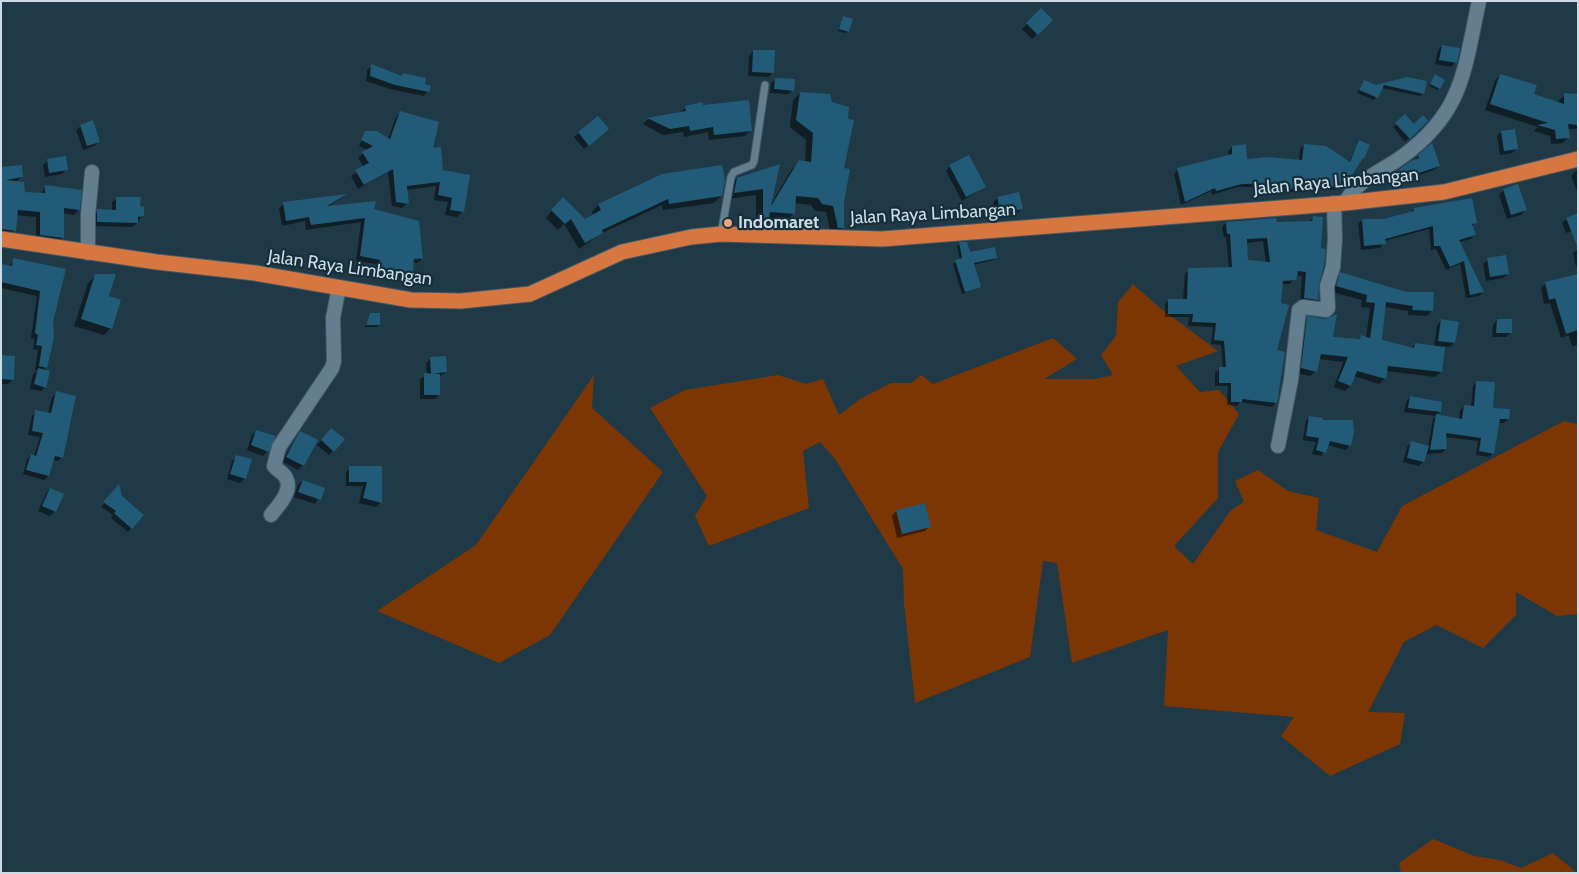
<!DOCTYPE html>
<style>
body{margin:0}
#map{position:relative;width:1579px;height:874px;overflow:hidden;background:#1f3947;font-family:Cabin,sans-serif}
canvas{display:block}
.frame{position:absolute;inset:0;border:2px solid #ccdbe4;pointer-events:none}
</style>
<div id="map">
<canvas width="1579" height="874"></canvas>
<div class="frame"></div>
</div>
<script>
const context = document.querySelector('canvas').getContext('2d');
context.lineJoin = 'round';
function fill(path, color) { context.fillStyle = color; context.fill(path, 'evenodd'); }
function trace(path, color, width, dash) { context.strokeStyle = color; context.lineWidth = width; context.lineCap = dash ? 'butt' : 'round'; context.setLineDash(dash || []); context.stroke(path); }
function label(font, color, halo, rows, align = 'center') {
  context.font = font + ' Cabin,sans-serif'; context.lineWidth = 4.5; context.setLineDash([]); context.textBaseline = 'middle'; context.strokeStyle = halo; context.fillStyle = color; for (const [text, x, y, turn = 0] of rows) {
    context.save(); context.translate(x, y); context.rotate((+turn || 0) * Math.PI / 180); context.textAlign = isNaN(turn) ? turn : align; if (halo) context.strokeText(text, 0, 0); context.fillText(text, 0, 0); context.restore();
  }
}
fill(new Path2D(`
 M1133,284L1160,308L1218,351L1176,366L1200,392L1219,390L1239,414L1218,452V498L1174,546L1193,564L1231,510L1244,502L1235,481L1258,470L1288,491L1319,498L1316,530L1377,552L1402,506L1564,421L1578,424V614L1557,616L1516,592V615L1483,648L1436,625L1404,642L1368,712L1405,713L1400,744L1330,776L1281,736L1294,717L1164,706L1168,630L1072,663L1057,563L1043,561L1030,657L915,703L904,604L903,569L835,459L820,442L803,451L809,508L709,546L695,516L707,496L650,408L685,390L778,375L806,384L823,379L839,415L860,399L891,383H911L921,375L933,384L1053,338L1077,359L1044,379H1095L1113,375L1101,355L1116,336L1118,302Z
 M594,375L592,408L663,472L550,635L499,663L377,611L476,545Z
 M1433,839L1474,856L1500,860L1521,868L1553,853L1577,873H1401L1399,863Z`), '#7c3604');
fill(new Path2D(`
 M1041,10L1051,20L1032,39L1022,29Z
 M844,17L848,31L846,33L838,31Z
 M1442,46L1456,62L1451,67L1435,64L1438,50Z
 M753,51L773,72L769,77L748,76L749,56Z
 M372,66L401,76L403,75L423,85L428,91L424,96L390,89L366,81L367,70Z
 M1500,75L1532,95L1559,104V100L1565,95L1578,94V129H1567L1568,137L1563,143L1551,144L1550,136L1534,131L1538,127L1485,110L1495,81Z
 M1435,76L1439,88L1438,90L1429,86Z
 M1407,78L1423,93L1420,96L1382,88L1374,100L1357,93L1364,81L1376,86Z
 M776,79L793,90L788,94L770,93L771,83Z
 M800,93L843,169L842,228L835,235H831L826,212L815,211L811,205L794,203V213L787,220L767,219L759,230H756V195L727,199L730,186L737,179L778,166L771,204L792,169L800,162L805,163L806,140L790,127L793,100Z
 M702,106L751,130L745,136L709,140L708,132L684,137L683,132L663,135L643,124L648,119L679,114L686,107Z
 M401,112L431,150L442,171L468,176L462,212L457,217L445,215L448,202L434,200L436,186L406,190L407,203L402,208L392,206L388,172L358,189L351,176L364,167L358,158L367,150L357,145L360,137L357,145L359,146L366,132L388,139L396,117Z
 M598,117L603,133L584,149L574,137Z
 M1427,121L1405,142L1393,127L1396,124L1414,126Z
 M81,126L99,142L94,146L83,150L76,130Z
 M1501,132L1517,149L1512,153L1500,155L1497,136Z
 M1360,141L1363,158L1344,184L1340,182V186L1336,190L1309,189L1306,192H1280V187H1237L1212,195L1211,191L1181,205L1174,174L1178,170L1229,157L1228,151L1232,147L1246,160L1299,161L1300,149L1304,145L1349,162Z
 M1419,156L1439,166L1434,170L1401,181L1393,177Z
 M48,160L66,169L62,174L45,177L43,165Z
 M950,166L984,187L962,201L946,171Z
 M1,168L22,176L16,182L24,194H41L46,186L80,191L78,210L74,215L63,213V237L58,242L36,240V217L16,215L14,230L9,235L1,234Z
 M1577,170H1578V194L1571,176Z
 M663,175L721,196L714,203L663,210L662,205L602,233L579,249L564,224L558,230L546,218L556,205L585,221L594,216L592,212L598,205Z
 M1504,190L1525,210L1521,215L1507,219L1499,195Z
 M344,196L326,208L373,210L422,259L417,263H413L412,273L407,278L374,274L376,264L356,261L361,222L306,230L305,221L282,226L279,208L284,204ZM408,257L418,258V260L408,259Z
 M117,198L139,207L142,216L137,223L132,227L93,226V215L98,211H112V202Z
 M997,198L1022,209L1017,213L996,218L993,203Z
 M1414,209L1476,222L1472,226L1474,235L1471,239L1459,242L1483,292L1479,296L1466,298L1460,264L1446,270L1436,249L1431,250L1429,229L1384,241L1380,248L1361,250L1358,224L1362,220H1383L1410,213Z
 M1313,218L1317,300L1313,304L1300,302L1302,276L1296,275L1290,284H1281L1275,351L1276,403L1272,407L1240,402L1237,406L1227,405L1228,386H1215V372L1223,368L1221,345L1211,344L1213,327L1188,326L1189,317H1165V304L1169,300H1183L1185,274L1189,270L1229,268L1226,237H1224L1222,227L1226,223L1309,222ZM1263,241L1266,262L1247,261L1246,243Z
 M1567,219L1578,229L1566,233L1562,223Z
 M960,244L970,253L996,257L993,260L973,265L980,286L962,294L953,264L960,260L957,246Z
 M1578,249V267H1576L1573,253Z
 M14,259L65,270L52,322L46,367L42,371L45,387L41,391L30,389L33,374L37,371L35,370L38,350L33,349L35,339L31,338L37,296L1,288V265L9,267Z
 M1488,260L1508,274L1503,278L1486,281L1483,264Z
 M1341,274L1432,310L1427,316L1408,315V311L1385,307L1381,341L1411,349L1415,344L1434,347L1437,325L1442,320L1454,343L1450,347L1444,346L1441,372L1435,377L1386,371L1385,379L1379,384L1354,376L1350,386L1345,391L1334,387L1343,362L1319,359L1316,371L1310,376L1296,373L1302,323L1308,318L1331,338L1357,340L1361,337L1366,338L1370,308L1361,307L1362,300L1332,292L1335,279Z
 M95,276L108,297L111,328L104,335L74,326L88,283Z
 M1578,276V345L1572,346L1569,335L1561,338L1550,303L1544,304L1541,288L1546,283Z
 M370,314L379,325L377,327H365Z
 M1497,320L1510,333L1506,337H1492L1493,325Z
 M1,357L13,379L8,384H1Z
 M430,359L446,372L439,377V394L435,399H420V379L427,375L426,363Z
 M1477,382L1491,410L1508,419L1504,423H1498L1493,453L1489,457L1476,455L1478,441L1445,437L1446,449L1442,453L1425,454L1423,462L1419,466L1403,462L1407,447L1411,443L1428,447L1433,419L1436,416L1404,412L1406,402L1410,397L1440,412L1436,415L1459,420L1460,410L1464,406L1471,407L1473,386Z
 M57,393L62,457L58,461L53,460L48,476L44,480L23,474L27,460L31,455L34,456L40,437L28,435L32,416L36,412L48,414L52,397Z
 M1310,417L1353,432L1349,446L1346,450L1327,445L1321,456L1312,454L1316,442L1303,440L1306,421Z
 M257,431L268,451L263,456L247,450L252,435Z
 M301,432L303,465L298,470L282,461Z
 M327,434L333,451L329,455L317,445Z
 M237,456L245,478L240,483L227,479L232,461Z
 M381,467V502L376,507L359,503L363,486H346V472L350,468Z
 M303,481L324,489L315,504L294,497L298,485Z
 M119,487L131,528L128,532L111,518L113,515L101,507Z
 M50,489L55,511L50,516L38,511L46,494Z
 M924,504L930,526L925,531L897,538L892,516L896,511Z`), '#0007');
fill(new Path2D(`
 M1041,8L1053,20L1038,35L1026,23Z
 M843,16L853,19L849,32L839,29Z
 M1442,45L1460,48L1457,63L1439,60Z
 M753,50H775L774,73L752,72Z
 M371,64L402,76L403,73L426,78L425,84L431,86L429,92L395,85L370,76Z
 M1435,74L1445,80L1440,89L1430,84Z
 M1500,74L1537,85L1534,94L1564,104V93L1578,94V125L1568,124L1570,138L1556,139L1555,130L1537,125L1548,123L1490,104Z
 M1407,77L1427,81L1424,94L1384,85L1378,98L1359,90L1364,80L1376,85Z
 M775,78L795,79L794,91L774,89Z
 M800,92L830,94L832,102L849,107L848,119L854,120L844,168L850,169L844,202V228H838L833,206L822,204L818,198L796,196L795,214L770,212L768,224L763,223V189L734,193L737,178L780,164L771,206L799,160L811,162L813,133L796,120Z
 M749,100L752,131L714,135L713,127L690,131L689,126L670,129L647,118L686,111L685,106L702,102L703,105Z
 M400,111L439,122L433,148L441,147L443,170L470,175L464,212L450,210L452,198L438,195L440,182L407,186L409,204L396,202L393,169L364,185L355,170L369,163L362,152L373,146L361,140L365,131H377L390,139Z
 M1405,114L1414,124L1423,115L1428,121L1410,139L1395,123Z
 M598,116L609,129L589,146L578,132Z
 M93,120L100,142L87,146L80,125Z
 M1515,129L1518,149L1504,151L1501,131Z
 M1359,140L1370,145L1364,159L1363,158L1349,180L1344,178L1345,175L1341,173V187L1311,186V188L1283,189L1284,183L1242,184L1216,191L1215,188L1185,202L1177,168L1232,154V146L1246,144L1247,159L1268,157L1302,160L1304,144L1326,146L1350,162Z
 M1432,143L1440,166L1407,177L1398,173L1397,171L1411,161L1419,158L1418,155Z
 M969,155L986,187L966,197L949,165Z
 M66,156L68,170L49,173L47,159Z
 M22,165L23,177L6,180L24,182L25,192L45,193V185L82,190L80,210L64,208V238L40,235V212L18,210L16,231L1,229V167Z
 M722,165L725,181L722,196L669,204L668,199L602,230L603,233L585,243L571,219L565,224L551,210L563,197L585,219L601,210L598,204L662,174Z
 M1518,184L1527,210L1511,215L1503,189Z
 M1019,192L1023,209L1001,214L997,197Z
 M347,194L327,206L376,201L374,209L419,221L423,259L414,258L413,273L378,270L380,260L360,256L365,218L311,225L309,217L286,221L283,202Z
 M116,197H141L140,206L144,207V216L138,217V223L97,222V209L116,210Z
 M1472,198L1477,223L1472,224L1476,235L1459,240L1484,292L1470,295L1464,261L1450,267L1440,246H1434L1433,226L1385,239L1386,244L1364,246L1362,219H1383L1414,211V208Z
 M1578,213V246H1577L1566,218Z
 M1313,216L1323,217L1321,248L1326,249L1324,265L1319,284L1318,300L1304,298L1306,272L1298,271L1296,280L1283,281L1281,303L1289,305L1277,350L1285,352L1277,403L1242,399V402H1231V383H1219V367H1226L1224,341L1214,340L1216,323L1192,322L1193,314H1168V299H1187L1188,268L1232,267L1230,234H1227L1226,222L1276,218L1277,222L1312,221ZM1267,238L1270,262L1248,260L1247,239Z
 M959,242H967L970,252L995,247L997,258L974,263L981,287L965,292L955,260L962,258Z
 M1506,255L1509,274L1490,277L1487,258Z
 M13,258L66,269L53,322L54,338L47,368L39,366L42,346L36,345L38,335L35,333L40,291L1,282V264L12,266Z
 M1340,272L1406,292H1434L1433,311L1412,310L1413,306L1386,302L1382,340L1414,348L1415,343L1445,347L1442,372L1388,366L1386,379L1357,371L1351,386L1338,381L1348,357L1321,354L1317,372L1301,368L1307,316L1325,319L1337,314L1333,337L1360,339L1361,335L1370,338L1375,303L1366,302L1367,295L1336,286Z
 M95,274H116L109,296L121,300L112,329L81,319Z
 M1578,274V330L1566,334L1555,298L1549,300L1545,282Z
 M370,313H380V325H366Z
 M1441,319L1459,322L1455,343L1438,341Z
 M1497,319H1512V333H1496Z
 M1,355L15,356L14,380L1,379Z
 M446,356L447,372L431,374L430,357Z
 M38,368L50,371L46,388L34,384Z
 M424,373L440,374V395H424Z
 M1476,381L1495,382L1493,408L1510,409L1509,419H1500L1494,454L1479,451L1481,438L1446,433L1447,449L1430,450L1436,414L1462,419L1464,405L1474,406Z
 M56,391L76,396L63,458L55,456L49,476L26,470L31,454L36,456L43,433L32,431L35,410L51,413Z
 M1410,396L1442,402L1441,412L1408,408Z
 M1309,416L1323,418V420H1353L1354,432L1351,446L1330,441L1326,453L1316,450L1319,438L1306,436Z
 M331,428L345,439L334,452L321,440Z
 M256,430L276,436L269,452L251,445Z
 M300,431L318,440L304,466L286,457Z
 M1411,441L1429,446L1424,462L1407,458Z
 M236,455L252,459L246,479L230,474Z
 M349,466H382V503L363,498L367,482H349Z
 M303,480L325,488L321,500L298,492Z
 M119,484L122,496L144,515L132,529L114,513L116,511L103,502Z
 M50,488L64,494L56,512L42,506Z
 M925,503L931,527L902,534L896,510Z`), '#215b77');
const lane = new Path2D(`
 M721,234L731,177L734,172L752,165L754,161L765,85`);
const street = new Path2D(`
 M1345,203C1357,179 1383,171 1403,156C1464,111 1464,70 1479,1
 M88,253V215L92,172
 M1278,446L1291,380L1299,310L1303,307L1326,310L1328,308L1327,286L1333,267L1335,239L1334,203
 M271,515C278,506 293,491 286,478C284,473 277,470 274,466L279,447L332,368L334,361L333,318L339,287`);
const highway = new Path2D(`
 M1,239L157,262L255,273L411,300L461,301L530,294L622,252L691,237L721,234L882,239L1345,203L1444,192L1578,159`);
trace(lane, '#415864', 9);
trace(street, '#415864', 16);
trace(highway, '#415864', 17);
trace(lane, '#637e8e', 7);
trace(street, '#637e8e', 14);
trace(highway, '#d67641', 15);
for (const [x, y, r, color] of [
 [728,223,5,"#f0a279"]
]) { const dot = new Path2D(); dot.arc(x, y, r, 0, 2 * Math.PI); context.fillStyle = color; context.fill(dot); trace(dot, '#152f3c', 2); }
label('18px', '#ccdbe4', '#152f3c', [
 ["Jalan Raya Limbangan",1336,182,-5],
 ["Jalan Raya Limbangan",933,214,-3],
 ["Jalan Raya Limbangan",350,268,8]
]);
label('bold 18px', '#ccdbe4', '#152f3c', [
 ["Indomaret",738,223]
], 'left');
</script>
